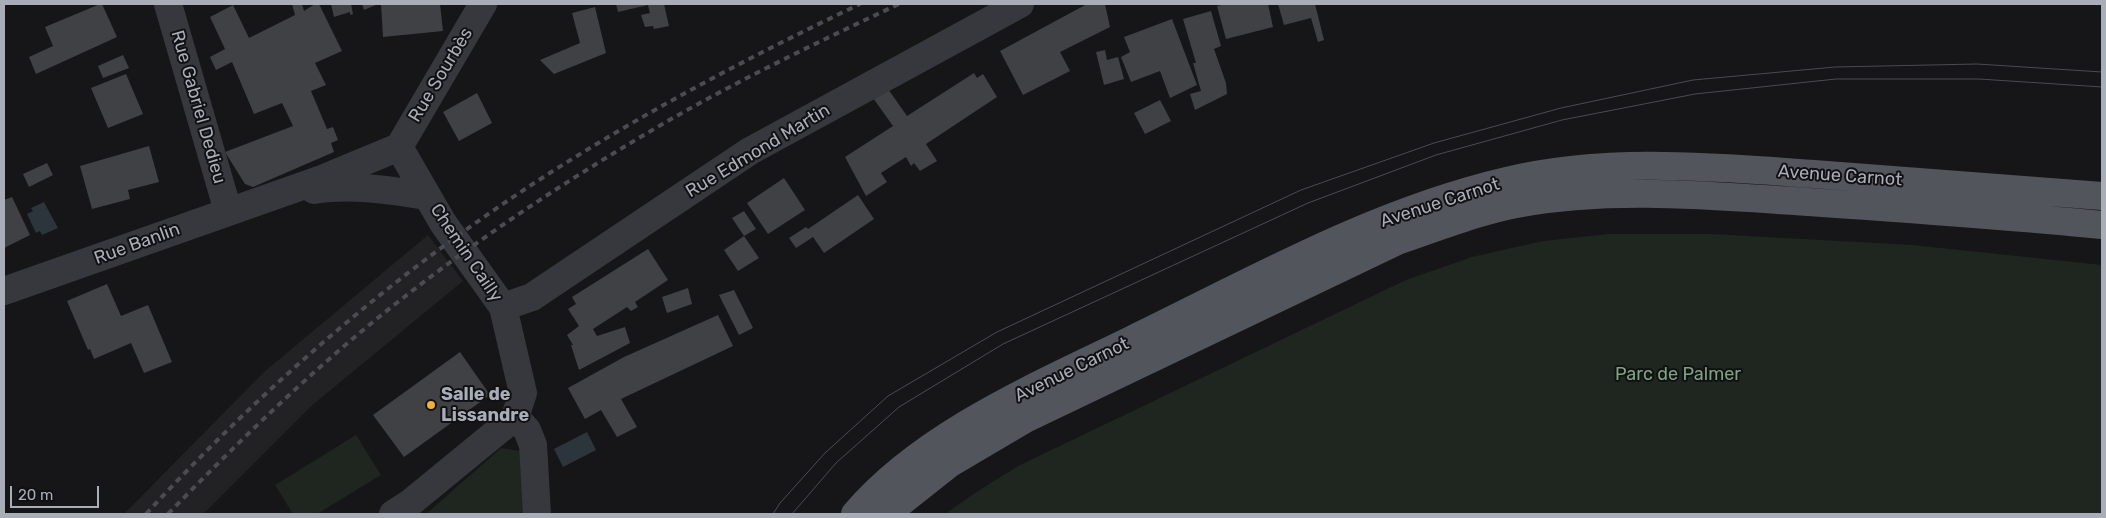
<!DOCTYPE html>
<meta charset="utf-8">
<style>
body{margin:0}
#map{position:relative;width:2106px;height:518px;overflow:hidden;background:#161618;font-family:Rubik,sans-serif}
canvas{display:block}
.frame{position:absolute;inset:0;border:5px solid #a8adb8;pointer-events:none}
.scale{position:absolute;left:10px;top:486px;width:89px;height:22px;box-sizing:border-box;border:2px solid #a8adb8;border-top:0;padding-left:6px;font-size:15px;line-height:18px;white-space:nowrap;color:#a8adb8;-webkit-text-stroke:4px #111113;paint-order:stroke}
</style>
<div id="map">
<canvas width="2106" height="518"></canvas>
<div class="frame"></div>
<div class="scale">20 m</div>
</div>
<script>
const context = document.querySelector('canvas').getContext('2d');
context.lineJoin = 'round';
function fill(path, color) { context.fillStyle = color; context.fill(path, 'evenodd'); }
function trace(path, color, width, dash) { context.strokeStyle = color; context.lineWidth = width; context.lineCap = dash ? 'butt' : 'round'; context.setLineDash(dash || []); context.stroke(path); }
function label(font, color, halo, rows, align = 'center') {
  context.font = font + ' Rubik,sans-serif'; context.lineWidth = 4; context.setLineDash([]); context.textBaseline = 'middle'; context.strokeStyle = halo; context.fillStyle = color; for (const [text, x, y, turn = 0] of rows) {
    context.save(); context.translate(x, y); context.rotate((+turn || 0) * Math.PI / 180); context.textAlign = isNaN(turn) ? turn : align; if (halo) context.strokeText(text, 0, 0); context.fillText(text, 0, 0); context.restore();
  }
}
fill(new Path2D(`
 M428,235L463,281L310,407L203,514H124L264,372Z`), '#222225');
fill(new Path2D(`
 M1609,234H1712L1912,245L2102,265V514H945L975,493L1018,466L1406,280L1472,257L1543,241Z
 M356,435L381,475L317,514H293L275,485Z
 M501,448L520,451L524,514H426Z`), '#1e261f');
fill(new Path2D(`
 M44,202L58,228L42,235L40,231L36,233L27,214L33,211L31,208Z
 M587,432L596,450L563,467L554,449Z`), '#2c353c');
fill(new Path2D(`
 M100,4H102L117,37L36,74L29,57L53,46L45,27Z
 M292,4H302L304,11L315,4H319L342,51L315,63L326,85L311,91L327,129L333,127L338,140L331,143L334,152L253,187L245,184L225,152L293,126L282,103L254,114L232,62L216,70L210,57L225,49L210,17L233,5L249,38L295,15Z
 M331,4H351L353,14L350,15V12L334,17Z
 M362,4H378L364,10Z
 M381,4H440L443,31L383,37Z
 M616,4H664L669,26L654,29L653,26L645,27L641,15L650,13L648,5L618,12Z
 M1087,4H1105L1110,27L1060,52L1070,71L1023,95L1000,51Z
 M1226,4H1268L1273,27L1226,39L1217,6Z
 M1278,4H1315L1324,40L1318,42L1311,18L1284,25Z
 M595,7L606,53L554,74L540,60L580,43L572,13Z
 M1211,11L1221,46L1214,49L1226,83L1227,94L1195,110L1190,94L1201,91L1193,63H1196L1183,19Z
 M1172,19L1197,85L1170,98L1160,71L1131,82L1121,57L1130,52L1124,37Z
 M1105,50L1107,60L1118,57L1124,79L1104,85L1096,52Z
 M123,55L129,68L103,78L98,66Z
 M974,73L977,78L983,74L997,97L926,144L937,161L920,171L914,163L911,166L906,157L881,173L887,182L866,196L845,157L893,126L873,98L888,89L907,116Z
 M126,74L143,114L108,128L91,88Z
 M477,93L492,123L459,141L443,112Z
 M1160,100L1171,121L1145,134L1134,113Z
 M149,146L159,182L128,190L130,199L92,209L80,166Z
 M47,163L53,175L29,187L23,174Z
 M784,178L805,210L768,234L747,203Z
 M858,195L874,219L824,253L813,237L796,248L789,238L806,227L808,229Z
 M12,197L30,235L4,248V200Z
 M744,211L756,229L744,236L732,218Z
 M744,236L759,258L738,271L724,250Z
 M648,249L668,280L635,302L638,307L631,311L627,307L593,329L597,336L625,327L630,343L579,370L571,345H573L567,335L579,326L568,309L576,304L572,297Z
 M107,284L121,316L148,305L172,362L144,373L131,343L94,359L90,349L88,350L67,301Z
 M688,288L692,304L667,313L662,297Z
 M734,290L753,328L739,335L719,295Z
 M718,315L733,346L621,399L637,427L617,437L601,410L585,419L568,388L624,357Z
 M460,352L490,395L404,457L373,415Z`), '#404145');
trace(new Path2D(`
 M168,4L228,211
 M399,147L483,4
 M314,190C351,184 390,190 427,196
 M4,291L322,179L399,147
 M503,307L532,297L750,151L1020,4
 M515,417L527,430L533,445L537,514
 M393,514L410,503L515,417L523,393L503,307L443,223L399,147`), '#37383d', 28);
trace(new Path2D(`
 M855,514C923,434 1037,386 1131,340C1253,281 1374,212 1507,181C1607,157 1713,167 1814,174C1910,181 2006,188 2102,196
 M886,514L949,464L1027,418L1397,241C1436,228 1475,212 1516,204C1607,187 1702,195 1794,201C1897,208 2000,215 2102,225`), '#53555c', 28);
trace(new Path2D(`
 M773,514L780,503L825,453L888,396L997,332L1301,190L1434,143L1561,108L1693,80L1835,67L1977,64L2102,72
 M792,514L836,463L899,407L1003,344L1308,203L1436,155L1562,120L1695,94L1836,79H1979L2102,87`), '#4a4c52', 1);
trace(new Path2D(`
 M146,514C276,373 426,247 590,148C677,95 768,48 860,4
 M168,514C242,438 319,363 403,298C486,233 575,175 666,122C741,79 820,41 899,4`), '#4a4c52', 4, [6, 5]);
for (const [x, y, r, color] of [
 [431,405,5,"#f2b134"]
]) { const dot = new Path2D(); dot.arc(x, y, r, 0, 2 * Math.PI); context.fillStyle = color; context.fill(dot); trace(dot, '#111113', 2); }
label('18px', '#a8adb8', '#111113', [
 ["Rue Sourbès",441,75,-59],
 ["Rue Gabriel Dedieu",198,107,74],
 ["Rue Edmond Martin",758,151,-31],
 ["Avenue Carnot",1840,176,4],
 ["Avenue Carnot",1440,203,-18],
 ["Rue Banlin",137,244,-20],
 ["Chemin Cailly",466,253,56],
 ["Avenue Carnot",1072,370,-26]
]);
label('18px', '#7fa381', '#111113', [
 ["Parc de Palmer",1678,375]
]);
label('bold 18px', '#a8adb8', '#111113', [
 ["Salle de",441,395],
 ["Lissandre",441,416]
], 'left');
</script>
